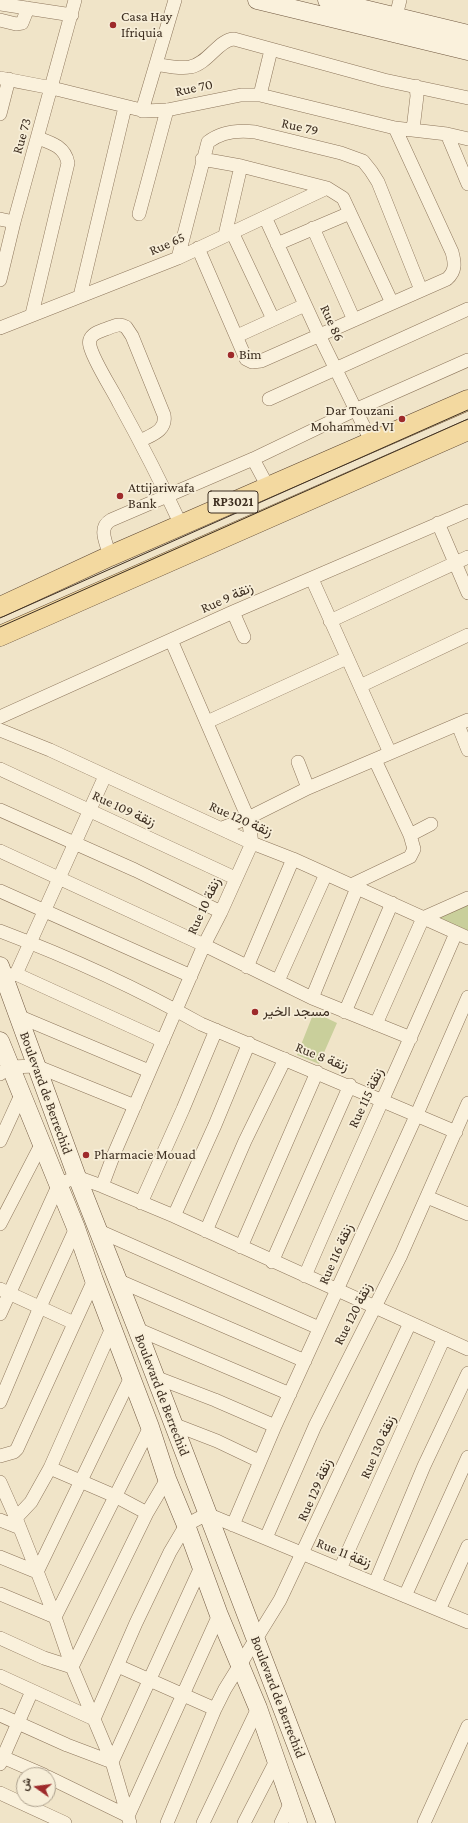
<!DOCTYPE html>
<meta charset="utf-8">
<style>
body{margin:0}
#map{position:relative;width:468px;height:1823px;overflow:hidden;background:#f0e4c8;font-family:"Crimson Pro",Vazirmatn,serif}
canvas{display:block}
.north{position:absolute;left:16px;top:1767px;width:40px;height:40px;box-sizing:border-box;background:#f7eed8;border:1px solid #ada18e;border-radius:50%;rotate:284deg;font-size:11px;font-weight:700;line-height:16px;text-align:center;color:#3d2e20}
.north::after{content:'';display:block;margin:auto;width:14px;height:18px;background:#9e2a2b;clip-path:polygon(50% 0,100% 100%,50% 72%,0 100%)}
</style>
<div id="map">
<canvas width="468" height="1823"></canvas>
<div class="north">ش</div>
</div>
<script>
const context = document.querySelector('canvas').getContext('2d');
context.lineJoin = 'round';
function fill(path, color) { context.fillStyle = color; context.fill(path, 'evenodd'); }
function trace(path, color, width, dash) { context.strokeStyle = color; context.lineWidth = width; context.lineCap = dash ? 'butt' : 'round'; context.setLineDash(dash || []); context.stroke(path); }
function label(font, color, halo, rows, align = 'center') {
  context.font = font + ' "Crimson Pro",Vazirmatn,serif'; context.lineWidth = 3.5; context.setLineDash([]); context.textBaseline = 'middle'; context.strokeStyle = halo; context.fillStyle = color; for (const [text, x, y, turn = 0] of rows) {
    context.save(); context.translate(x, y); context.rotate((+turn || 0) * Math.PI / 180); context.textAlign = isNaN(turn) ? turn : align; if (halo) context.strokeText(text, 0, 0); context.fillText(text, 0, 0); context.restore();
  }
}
fill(new Path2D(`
 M468,903V931L437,917Z
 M314,1012L337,1023L319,1064L297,1055Z`), '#c9cf9b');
const street = new Path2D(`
 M0,4L72,15
 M396,16L400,0
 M0,20L16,24L22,23L28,8
 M156,64C167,66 180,69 190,67C208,64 219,39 234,39L384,80L468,98
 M0,78L52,88L145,111L167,110L241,95H260L395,128L447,134L468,139
 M260,95L271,50
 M142,111L175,0
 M0,114L9,79
 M413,129L417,96L416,86
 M447,134L468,184
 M202,159L241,166L327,188L343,198L392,303
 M139,214L167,110
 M265,217L319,335L372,443
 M0,219L14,222
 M313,228L354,320
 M232,232L273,319
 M225,235L241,166
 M277,244L350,213
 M198,248L246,359L252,362L261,361L447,279C456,271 455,263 452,252L395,128
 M178,258L208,142C221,132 239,130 255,132L341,153L363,161L371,171L378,182L421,290
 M0,280L14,222L75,0
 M80,296L125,107
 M32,314L68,163C65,147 52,143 38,138
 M0,328L178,258L327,188
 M237,336L305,305
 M269,399L468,309
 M140,441C151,435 167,431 164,415L132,336L126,327C119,323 114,326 106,329C98,332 87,335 90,346C93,360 112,389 119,403C141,443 162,484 181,525
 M253,459L268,487
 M438,523L468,593
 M110,556C107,544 97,528 111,520L253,459L355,410L468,360
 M312,579L390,753
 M233,612L244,637
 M330,621L468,557
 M360,686L468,635
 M0,717L233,612L468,511
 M207,722L347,658
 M458,725L468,750
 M0,730L50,750L252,843L293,859L468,938
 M298,762L308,788
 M0,769L235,878
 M0,810L135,870L221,912
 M222,828L248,818L308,788L468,720
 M410,835L431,824
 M0,851L204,945L312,998L411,1038
 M351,885L410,857L414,849L410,835L375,760
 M0,891L191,976
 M0,931C69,957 137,988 201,1024L456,1132
 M247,967L293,859
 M16,974L105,776
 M9,975L16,974L163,1041
 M278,981L326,874
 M312,998L357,888
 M345,1012L392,903
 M18,1016L149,1071
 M376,1024L423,918L468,898
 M0,1074L10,1067L36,1066L135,1106
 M0,1141L21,1095
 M102,1186L114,1154L204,945L221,912L252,843L248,818L171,640
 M427,1197L468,1214
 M141,1203L183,1109L216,1030
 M174,1216L215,1125L249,1043
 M0,1224L42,1143
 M99,1231L319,1328
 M206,1231L245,1141L285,1059
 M241,1247L317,1072
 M272,1262L350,1085
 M305,1276C354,1161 407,1048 456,933
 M117,1280L305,1361
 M0,1289L74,1323
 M0,1314L59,1184L77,1177L102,1186L174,1216L468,1349
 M137,1329L290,1394
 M155,1377L215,1400L275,1426
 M0,1402L40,1307L76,1228
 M173,1424L217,1441L259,1461
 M0,1456L14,1452L17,1449L94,1280
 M50,1468L115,1496L147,1513
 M0,1482L16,1518L55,1617L72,1667L112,1762L130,1823
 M16,1518L31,1502L50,1468L112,1328
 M0,1520L20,1528
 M233,1525L275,1426L417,1114L468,997
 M266,1538L315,1426L401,1255L468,1103
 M0,1557L37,1572L131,1377
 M340,1569L444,1338
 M375,1583L424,1466L468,1373
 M0,1594L55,1617L150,1427
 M405,1596L468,1457
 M439,1610L468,1546
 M0,1638L44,1658L72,1667L147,1513L167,1479
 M118,1666L215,1709
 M0,1676L94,1719L136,1623L170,1552L186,1525L207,1514L468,1622
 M0,1715L67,1745L112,1762L201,1567
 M0,1756L44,1775
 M0,1764L32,1691
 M48,1777L128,1816L219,1615
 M0,1793L65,1823
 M167,1823L215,1709L225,1689L280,1600L410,1323
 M203,1823L258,1708
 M244,1823L277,1759
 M281,1823L291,1802
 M424,1823L468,1726`);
const secondary = new Path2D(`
 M257,0L468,51
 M327,0L468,34
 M0,966L77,1177L137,1329L326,1823
 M0,1041L76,1228L94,1280L150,1427L167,1479L186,1525L219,1615L258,1708L298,1823`);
const primary = new Path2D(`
 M0,607L110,556L468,400
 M0,636L468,430`);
trace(street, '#8d765c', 14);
trace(secondary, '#6f573f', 19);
trace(primary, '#5b4430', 21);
trace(street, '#faf1dc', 13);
trace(secondary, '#faf1dc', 18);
trace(primary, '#f3d9a0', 20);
trace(new Path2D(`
 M0,618L468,410
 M0,627L468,419`), '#3d2e20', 1);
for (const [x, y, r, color] of [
 [113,25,4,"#9e2a2b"],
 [231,355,4,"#9e2a2b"],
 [402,419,4,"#9e2a2b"],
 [120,496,4,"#9e2a2b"],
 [255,1012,4,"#9e2a2b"],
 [86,1155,4,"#9e2a2b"]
]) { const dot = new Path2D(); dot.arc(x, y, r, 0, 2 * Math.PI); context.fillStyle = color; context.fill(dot); trace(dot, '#f7eed8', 1.5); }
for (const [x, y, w] of [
 [233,502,50]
]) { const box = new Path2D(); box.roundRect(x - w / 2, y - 11, w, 22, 3); context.fillStyle = '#f7eed8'; context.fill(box); trace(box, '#3d2e20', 1); }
label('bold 13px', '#3d2e20', null, [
 ["RP3021",233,502]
]);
label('14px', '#3d2e20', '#f7eed8', [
 ["Casa Hay",121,17],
 ["Ifriquia",121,33],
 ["Bim",239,355],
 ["Dar Touzani",394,411,"right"],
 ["Mohammed VI",394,427,"right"],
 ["Attijariwafa",128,488],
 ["Bank",128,504],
 ["مسجد الخير",263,1012],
 ["Pharmacie Mouad",94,1155]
], 'left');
label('14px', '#3d2e20', '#f7eed8', [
 ["Rue 70",194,88,-12],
 ["Rue 79",300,127,13],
 ["Rue 73",22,136,-74],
 ["Rue 65",167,244,-24],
 ["Rue 86",332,323,65],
 ["Rue 9 زنقة",227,598,-24],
 ["Rue 109 زنقة",124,809,25],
 ["Rue 120 زنقة",241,819,24],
 ["Rue 10 زنقة",204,906,-65],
 ["Rue 8 زنقة",322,1057,22],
 ["Boulevard de Berrechid",46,1093,70],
 ["Rue 115 زنقة",366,1098,-65],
 ["Rue 116 زنقة",336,1254,-66],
 ["Rue 120 زنقة",353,1314,-63],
 ["Boulevard de Berrechid",162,1395,69],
 ["Rue 130 زنقة",378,1447,-66],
 ["Rue 129 زنقة",315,1490,-66],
 ["Rue 11 زنقة",344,1553,22],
 ["Boulevard de Berrechid",278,1697,69]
]);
</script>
